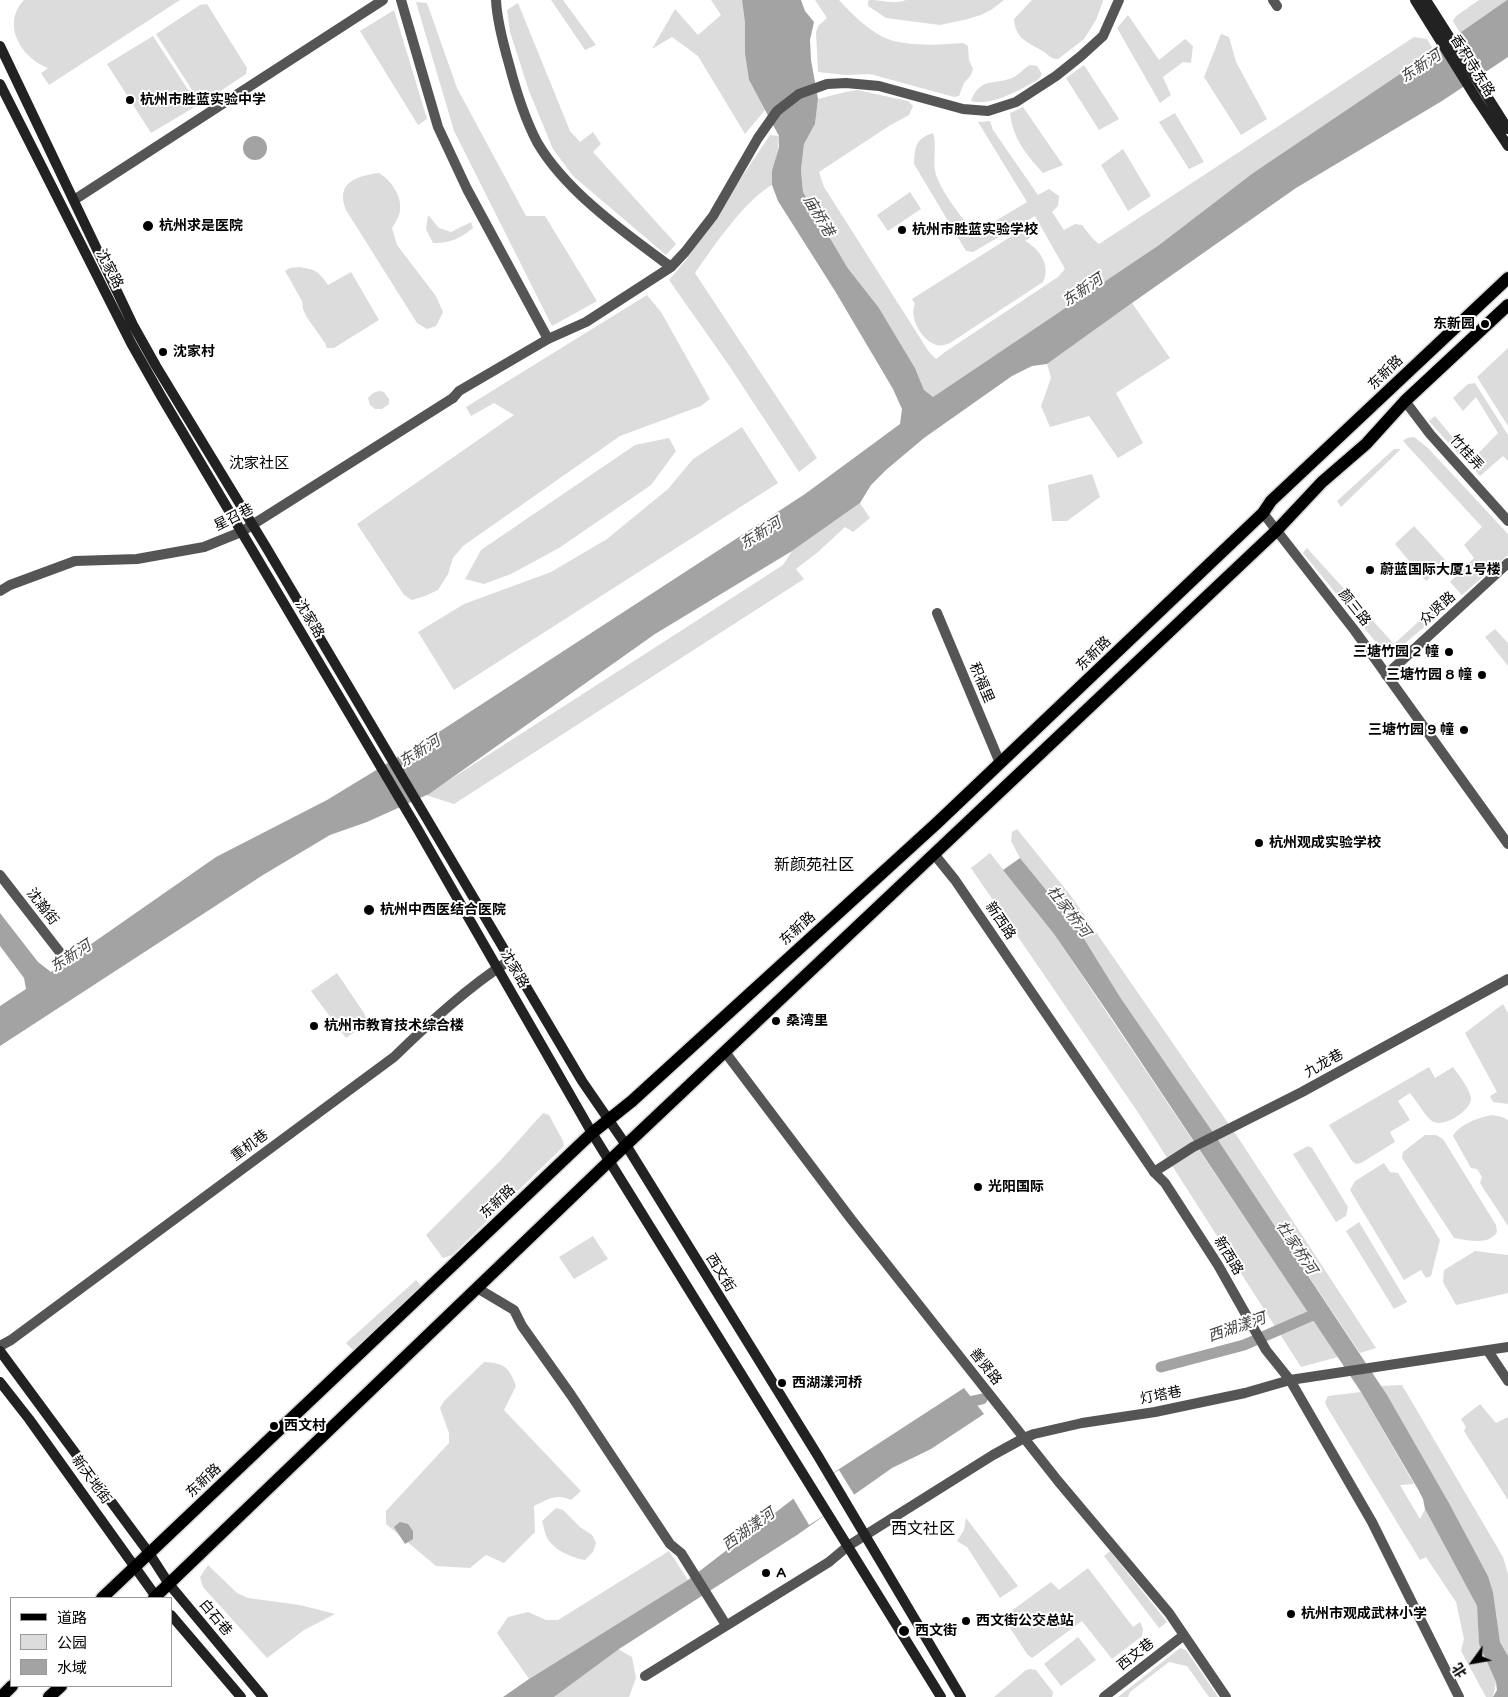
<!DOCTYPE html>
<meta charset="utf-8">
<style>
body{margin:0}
#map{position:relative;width:1508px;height:1697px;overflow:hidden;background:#fff;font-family:"Varela Round","Noto Sans SC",sans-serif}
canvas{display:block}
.legend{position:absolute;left:10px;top:1597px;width:162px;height:90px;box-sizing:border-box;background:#fff;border:1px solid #999;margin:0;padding:6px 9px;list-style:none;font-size:15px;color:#000}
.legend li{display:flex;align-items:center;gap:10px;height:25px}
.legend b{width:25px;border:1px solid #999}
.north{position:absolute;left:1448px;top:1637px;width:50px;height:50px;-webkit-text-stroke:4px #fff;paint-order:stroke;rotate:238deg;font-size:14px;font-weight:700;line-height:20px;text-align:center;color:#000}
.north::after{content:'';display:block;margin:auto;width:18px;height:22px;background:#000;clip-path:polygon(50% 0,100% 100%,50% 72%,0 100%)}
</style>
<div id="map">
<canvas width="1508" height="1697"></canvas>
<ul class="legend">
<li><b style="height:6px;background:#000"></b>道路</li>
<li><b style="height:14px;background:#dcdcdc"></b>公园</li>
<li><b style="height:14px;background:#a3a3a3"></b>水域</li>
</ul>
<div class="north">北</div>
</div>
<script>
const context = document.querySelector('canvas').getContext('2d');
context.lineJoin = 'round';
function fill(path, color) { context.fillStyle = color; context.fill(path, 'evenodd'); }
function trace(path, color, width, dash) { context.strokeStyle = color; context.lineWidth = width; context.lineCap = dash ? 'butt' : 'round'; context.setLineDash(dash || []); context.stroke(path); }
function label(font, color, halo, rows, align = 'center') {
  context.font = font + ' "Varela Round","Noto Sans SC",sans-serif'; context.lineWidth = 4; context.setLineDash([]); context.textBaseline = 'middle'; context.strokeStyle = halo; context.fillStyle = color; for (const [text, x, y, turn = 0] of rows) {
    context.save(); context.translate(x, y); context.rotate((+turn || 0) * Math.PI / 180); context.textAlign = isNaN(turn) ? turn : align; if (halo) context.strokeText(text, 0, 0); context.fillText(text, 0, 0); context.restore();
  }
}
fill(new Path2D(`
 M24,0H180L49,85L41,73L48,68C21,58 1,24 24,0Z
 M551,0H563L596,45L585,50Z
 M711,0H742L745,23V54L749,80L765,110L745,134L698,56L672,37L652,49L675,9L698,35L721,15Z
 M815,0H839C852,14 866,28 883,37C903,47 941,45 963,43L968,46L969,60L973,69L971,75L964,83L959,96L954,97L870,74L845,75L818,72L816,33L818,26L827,18Z
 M870,0C884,0 892,5 906,0H1004L991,10L981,15L968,19L940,25L886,18L868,6V1Z
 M1032,0H1103V1L1096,20L1084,39L1058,59C1050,59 1048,54 1041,50C1027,42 1015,38 1014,19Z
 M1479,0H1507L1460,33L1453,21L1456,16Z
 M416,2L427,3L457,88L526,216H545L597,301L552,326L454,131Z
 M518,3L570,131L580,142L593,132L601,144L593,152L676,244L666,255L573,176L553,149L529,91L510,32L507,10Z
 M207,4L247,68L246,74L201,104L156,34L200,5Z
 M394,10L427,119L418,125L360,31Z
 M1128,15L1159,60L1185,39L1193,46L1191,63L1183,62L1163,77L1171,95L1160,103L1117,28Z
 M1221,34L1229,37L1236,62L1267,119L1241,135L1204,77Z
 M153,36L198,105L151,133L107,64Z
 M1414,37L1427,39L1434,51L1253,173L1159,245L933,397L924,390L915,368L879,308L847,267L803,192L801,170L804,144L815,124L818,99L845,92L857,90L908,101L913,106L909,115L889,126L819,172L824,187L929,352L936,359L945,352L1058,277L1065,269L1035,216L973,252L966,251L914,164C915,147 915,139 933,133C937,145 933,158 935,171C940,192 962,216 974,234L1027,202L978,122L990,121L993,130L1038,195L1049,189L1059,196L1058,206L1052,212L1064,230L1075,224L1082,225L1093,239L1099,244Z
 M1030,65L1037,66L1042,74L1039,79C1021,89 992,107 971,101C980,76 995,86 1014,77C1020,74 1024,68 1030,65Z
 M1084,65L1119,119L1099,130L1066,78Z
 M1023,107L1063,165L1043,173C1026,154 1013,139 1010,113Z
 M1175,113L1204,162L1189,169L1159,122Z
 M770,135L779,136C779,153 772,168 772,185C744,201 714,246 695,273L817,458L799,472L728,364L669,280L686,260Z
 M1123,149L1151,196L1128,211L1101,165Z
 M379,173C391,180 402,196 400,210C400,216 395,223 392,228L397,245L436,296L443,312L436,326L427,329L417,323L346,210C335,182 357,176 379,173Z
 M910,192L921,209L888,231L877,215Z
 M428,215L439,228L451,232L471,222L473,228C461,238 449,244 433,243L426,229Z
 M1034,222L1040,231L1025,241C1040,249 1051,266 1043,282L950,343C945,345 939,347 934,344C921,338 909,318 915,304L912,299Z
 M299,267C317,270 318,271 328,285L351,272L379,320L334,348H327L325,343L306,316L303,309L302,301L285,271L290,268Z
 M647,295L661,312L710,399L701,406L620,436L463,546L453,558L448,574L438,590L425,596L412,600L404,595L357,524L514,415L494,403L471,416L466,407Z
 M1132,303L1170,358L1116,393L1143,443L1118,458L1089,416L1050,427L1041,406L1051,378L1047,364Z
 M1508,348V426L1477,377Z
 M1475,383L1508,435V461L1503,456L1480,476L1469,463L1498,433L1476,397L1463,411L1453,398L1468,384Z
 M379,391L384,392L389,399V404L382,409H375L370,405L368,398L373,393Z
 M1435,416L1464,451L1459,455L1429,421Z
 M742,427L778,483L454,690L418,632L464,604L551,572L607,539L668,489L693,459Z
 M1414,437L1428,448L1508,534V555L1462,595L1450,582L1474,558L1464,545L1482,527L1403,441L1407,438Z
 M669,438L676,451L651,485L559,548L511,574L484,584L465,579L481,550L635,445Z
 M1394,449H1401L1341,507L1337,501Z
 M1092,474L1100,497L1067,521H1052L1048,485Z
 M860,503L870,518L853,532L845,527L818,552L796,569L804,579L454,804L426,795L783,565L792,551Z
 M1414,526L1447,562L1426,581L1395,544Z
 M1307,548L1394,644L1441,601L1447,608L1398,649H1385L1379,646L1303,553Z
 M1495,629L1508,643V666L1485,637Z
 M1017,829L1071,896L1237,1136L1376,1348L1360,1353L1212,1131L1120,997L1078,929L1020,858L1011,841L1012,832Z
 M990,853L1054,934L1338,1357L1301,1367L1139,1114L971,868Z
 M337,973L364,1013L367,1020L360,1028L346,1038L311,991Z
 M1503,1004L1508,1013V1104L1493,1102L1490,1096L1497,1092L1465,1033Z
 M1429,1067L1435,1078L1453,1067C1459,1076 1469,1087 1471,1098C1472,1110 1443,1129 1432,1121C1425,1116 1416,1100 1410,1093L1398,1101L1410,1120L1390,1132L1395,1142L1361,1163L1356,1164L1352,1161L1329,1125Z
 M543,1113L549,1115L563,1141L564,1146L452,1255L443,1258L426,1235L501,1160Z
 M1492,1115L1502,1117L1508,1120V1226L1480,1183L1482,1177L1477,1169L1471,1168L1453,1136C1458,1125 1480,1117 1492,1115Z
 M1425,1135H1436L1443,1139L1496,1225L1497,1232C1488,1246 1469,1240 1454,1238L1402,1158L1403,1152Z
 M1308,1146L1312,1148L1348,1207L1346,1216L1336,1222L1293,1154Z
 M1384,1163L1390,1172L1398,1173L1440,1240L1431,1276L1426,1278L1421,1270L1404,1280L1350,1190L1355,1181Z
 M1359,1222L1407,1302L1394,1309L1346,1231Z
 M593,1236L608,1259L574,1279L559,1257Z
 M1475,1251L1508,1255V1293L1456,1305L1443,1282L1444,1270Z
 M416,1280L421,1286L353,1350L346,1343Z
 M484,1362C504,1363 509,1367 516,1386L504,1410L581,1491L571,1500C557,1493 548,1499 534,1506L535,1532L504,1563L486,1555L470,1568L436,1566L386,1524V1511L449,1443V1433L440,1408L444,1401Z
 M1402,1385L1503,1557L1508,1574V1656L1500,1642L1493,1592L1488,1576L1449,1503L1381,1386Z
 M1361,1392L1414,1484L1400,1485L1420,1519L1425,1509L1477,1606L1479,1644L1496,1682L1493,1697H1486L1461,1651L1464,1639L1456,1602L1426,1557L1420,1560L1327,1407L1325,1402L1328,1396Z
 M1480,1404L1496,1423L1508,1417V1500L1464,1431L1466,1427L1461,1419Z
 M556,1508L563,1510L580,1527L592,1535L596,1543L593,1552L585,1560C572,1558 557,1551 549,1541C545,1536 544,1527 542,1521Z
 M966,1518L1018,1586L1000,1598L967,1547L957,1541L964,1530Z
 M669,1551L688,1580L529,1679L497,1633L508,1617L528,1612L546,1620H558Z
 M1110,1551L1167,1622L1159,1628L1104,1556Z
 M208,1565L237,1593L248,1598L300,1605L335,1614L304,1630L267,1658L203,1587L200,1577Z
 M1088,1568L1133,1627L1140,1622L1143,1629L1142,1636L1112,1659L1082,1621L1032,1658L1027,1654L1003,1617L1051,1582L1059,1590Z
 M1078,1637L1096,1660L1061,1686L1044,1664Z
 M1180,1648L1186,1650L1218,1697H1209L1187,1666L1169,1662L1130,1692L1128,1697H1118Z
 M618,1649L632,1657L636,1678L629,1697H554Z
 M1030,1669L1036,1670L1053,1692L1052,1697H994L1026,1670Z`), '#dcdcdc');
fill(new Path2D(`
 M742,0H801L805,11L814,22L810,40L811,60L818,99L815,124L804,144L801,170L803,192L847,267L879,308L915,368L924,390L933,397L1159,245L1253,173L1434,51L1507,0H1508V57L1442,101L1296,188L1132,303L1047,364L1032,366L1012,376L924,438L886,470L871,485L860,503L792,551L655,634L429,794L367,822L330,835L263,875L0,1046V1006L26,989L24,978L0,946V913L38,962L51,972L216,857L327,800L442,730L805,494L900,424L902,409L893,389L835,291L778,201L772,185V171L779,147V136L749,80L745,54V23Z
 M243 148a12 12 0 1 1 24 0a12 12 0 1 1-24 0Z
 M1020,858L1078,929L1120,997L1212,1131L1387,1395L1449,1503L1488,1576L1493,1592L1500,1642L1508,1656V1697H1493L1497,1690L1496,1682L1479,1644L1477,1606L1425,1509L1423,1499L1419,1491L1361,1392L1109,1014L1054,934L1003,870Z
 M964,1388L984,1414L931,1449L892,1468L797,1535L619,1649L554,1697H503L529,1679L688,1580L793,1499Z
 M400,1522L408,1524L413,1531V1539L405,1544L394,1527Z`), '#a3a3a3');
fill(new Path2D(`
 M839,1470L855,1496L809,1525L793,1498Z`), '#fff');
trace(new Path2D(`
 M1161,1367L1244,1345L1320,1312
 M961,1409L973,1401L982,1399`), '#a3a3a3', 11);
const primary = new Path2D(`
 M102,1598L592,1133L632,1101L937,823L1263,513L1271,501L1508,278
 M154,1598L626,1145L1276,531L1322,482L1366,444L1405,401L1508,305
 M1,1697L12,1686
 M49,1697L61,1686`);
trace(primary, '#dbdbdb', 15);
trace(new Path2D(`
 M401,0L438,127L467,189L548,339
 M496,0C497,21 503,43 509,64C515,87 526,121 537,142C565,191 626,234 671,267
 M1273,0L1277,6
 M74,200L383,0
 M453,398L459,391L548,339L586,322L671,267L685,252L713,216L758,138L777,111L799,94L827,84L846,83L879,86L963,109L988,111L1016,102L1056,76L1081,56L1103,36L1119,0
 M1405,401L1430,434L1508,521
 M937,613L1000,763
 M1386,675L1508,563
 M0,875L62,955
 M725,1052L851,1219L1058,1481L1169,1613L1226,1697
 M1154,1172L1193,1147L1302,1092L1508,979
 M477,1288L514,1310L522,1326L571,1395L670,1544L681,1553L726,1625
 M0,1346L11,1340L394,1057C430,1022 468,987 510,960
 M1488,1351L1508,1381
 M645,1676L829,1562L848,1546
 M1104,1697L1184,1635`), '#555', 10);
trace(new Path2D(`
 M1263,513L1355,631L1508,844
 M0,591L10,585L75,561L137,559L204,547L241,532L453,398
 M934,854L955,880L1154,1172L1165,1183L1218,1265L1266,1350L1290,1380L1372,1522L1459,1697
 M848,1546L993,1455L1024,1438L1034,1434L1082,1423L1155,1412L1245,1393L1290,1380L1508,1347`), '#555', 10);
trace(new Path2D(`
 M1415,0L1476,98L1508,146
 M1426,0L1508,129
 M0,46L133,325L156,366L266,547L582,1081L626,1145L818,1456L961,1697
 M0,84L131,343L161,396L417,828L592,1133L941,1697
 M0,1351L149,1553L169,1584L263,1697
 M0,1382L29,1419L157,1598
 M171,1615L241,1697`), '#222', 10);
trace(primary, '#000', 12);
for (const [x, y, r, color] of [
 [130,100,5,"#000"],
 [148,226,6,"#000"],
 [902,230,5,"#000"],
 [1485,324,5,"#000"],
 [163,352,5,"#000"],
 [1370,570,5,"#000"],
 [1449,652,5,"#000"],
 [1482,675,5,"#000"],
 [1464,730,5,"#000"],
 [1259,843,5,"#000"],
 [369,910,6,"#000"],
 [776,1021,5,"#000"],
 [314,1026,5,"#000"],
 [978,1187,5,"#000"],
 [782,1383,5,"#000"],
 [274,1426,5,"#000"],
 [766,1573,5,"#000"],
 [1291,1614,5,"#000"],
 [966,1621,5,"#000"],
 [904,1631,6,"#000"]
]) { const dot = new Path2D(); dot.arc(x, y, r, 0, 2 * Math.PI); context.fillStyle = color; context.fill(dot); trace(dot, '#fff', 2); }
label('14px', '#000', '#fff', [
 ["香积寺东路",1472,66,58],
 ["沈家路",109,269,63],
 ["东新路",1386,373,-44],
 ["竹桂弄",1466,453,48],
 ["星召巷",234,518,-27],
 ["颜三路",1354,608,52],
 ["众贤路",1438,609,-42],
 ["沈家路",309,619,59],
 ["东新路",1094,654,-44],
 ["积福里",981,683,67],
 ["沈瀚街",42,907,52],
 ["新西路",1000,921,56],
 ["东新路",798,929,-42],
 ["沈家路",514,969,60],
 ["九龙巷",1324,1064,-29],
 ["重机巷",250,1146,-36],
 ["东新路",498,1202,-43],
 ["新西路",1228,1256,59],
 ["西文街",720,1273,58],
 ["善贤路",985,1367,52],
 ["灯塔巷",1161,1396,-11],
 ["新天地街",91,1480,54],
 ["东新路",204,1481,-43],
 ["白石巷",215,1618,50],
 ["西文巷",1136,1655,-38]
]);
label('bold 14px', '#000', '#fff', [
 ["杭州市胜蓝实验中学",140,100],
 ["杭州求是医院",159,226],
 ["杭州市胜蓝实验学校",912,230],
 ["东新园",1475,324,"right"],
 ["沈家村",173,352],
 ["蔚蓝国际大厦1号楼",1380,570],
 ["三塘竹园 2 幢",1439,652,"right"],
 ["三塘竹园 8 幢",1472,675,"right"],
 ["三塘竹园 9 幢",1454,730,"right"],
 ["杭州观成实验学校",1269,843],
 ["杭州中西医结合医院",380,910],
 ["桑湾里",786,1021],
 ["杭州市教育技术综合楼",324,1026],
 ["光阳国际",988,1187],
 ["西湖漾河桥",792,1383],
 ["西文村",284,1426],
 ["A",776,1573],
 ["杭州市观成武林小学",1301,1614],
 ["西文街公交总站",976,1621],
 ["西文街",915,1631]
], 'left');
label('italic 15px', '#444', '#fff', [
 ["东新河",1421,67,-34],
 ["庙桥港",818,216,59],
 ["东新河",1083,291,-34],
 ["东新河",761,534,-32],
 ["东新河",420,752,-32],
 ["杜家桥河",1068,912,52],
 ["东新河",71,957,-33],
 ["杜家桥河",1296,1248,56],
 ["西湖漾河",1237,1328,-19],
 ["西湖漾河",749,1530,-36]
]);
label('15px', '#000', '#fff', [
 ["沈家社区",259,464]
]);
label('16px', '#000', '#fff', [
 ["新颜苑社区",814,866],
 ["西文社区",923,1530]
]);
</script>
